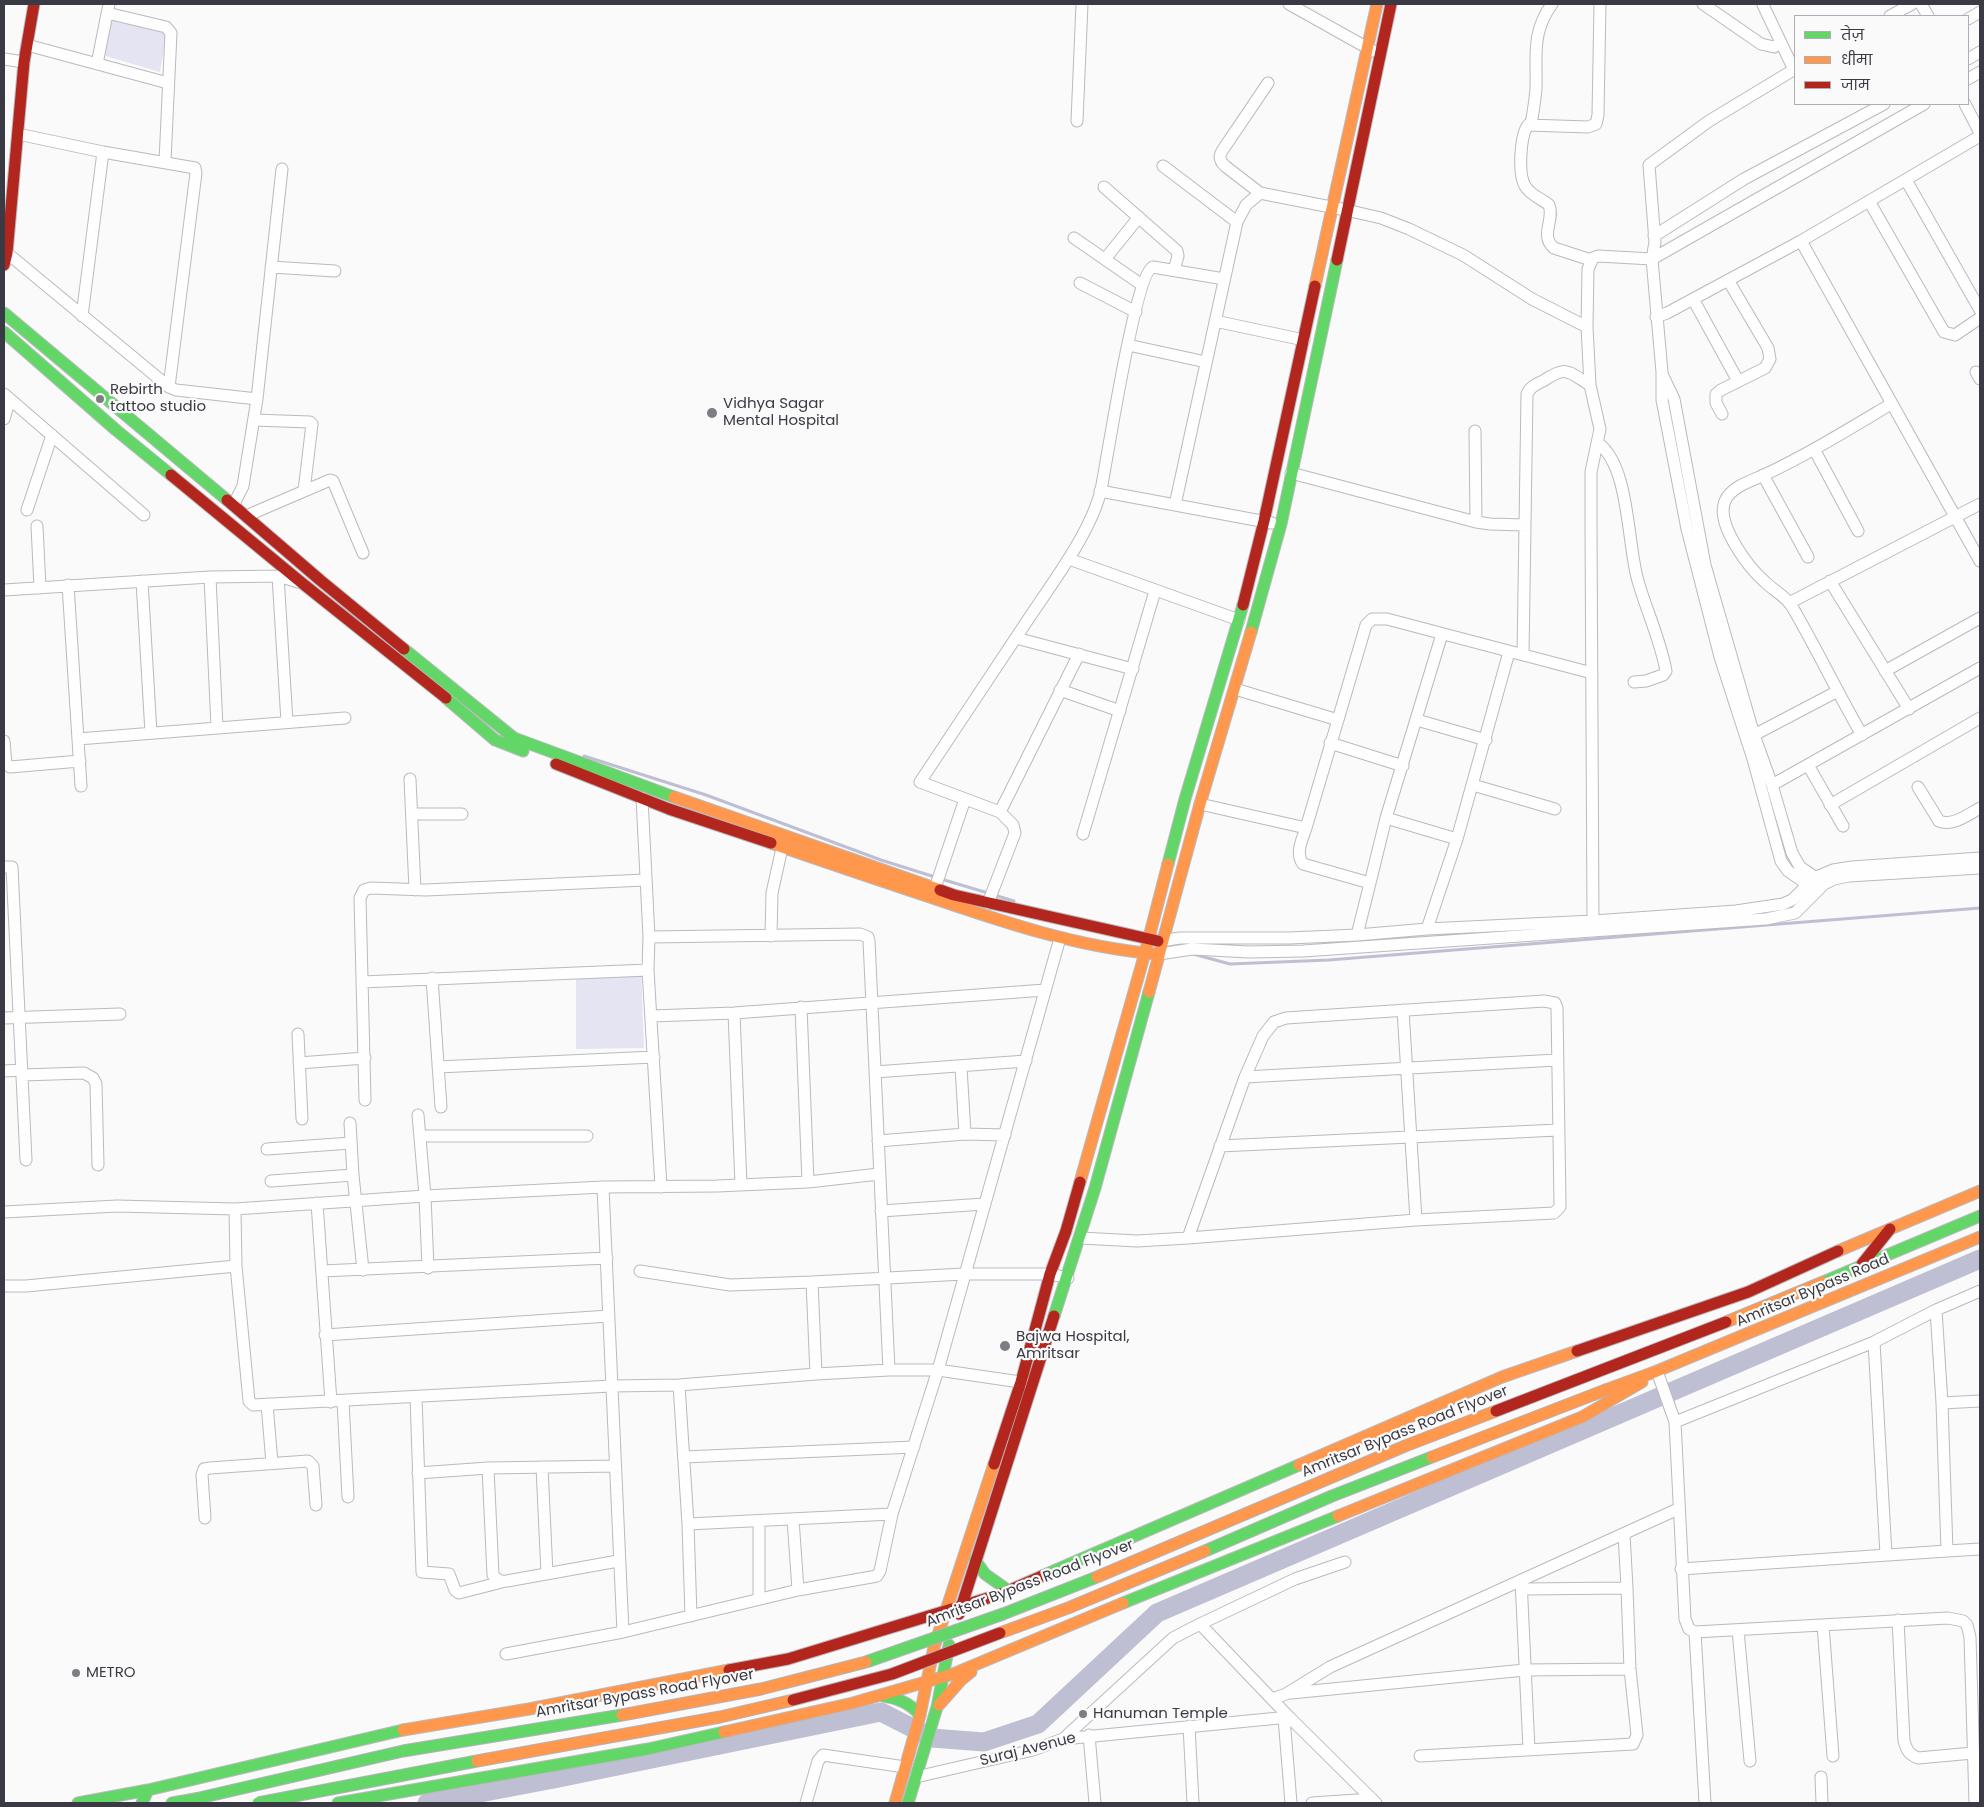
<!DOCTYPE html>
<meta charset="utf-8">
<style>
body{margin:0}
#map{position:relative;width:1984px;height:1807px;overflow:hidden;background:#fafafa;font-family:Poppins,"Noto Sans Devanagari",sans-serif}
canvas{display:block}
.frame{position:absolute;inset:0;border:5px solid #3a3a45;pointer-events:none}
.legend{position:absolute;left:1794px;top:15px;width:175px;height:90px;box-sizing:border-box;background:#fafafa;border:1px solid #adadb2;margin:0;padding:6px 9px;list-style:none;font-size:15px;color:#3a3a45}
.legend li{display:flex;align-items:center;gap:10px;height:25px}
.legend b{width:25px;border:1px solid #adadb2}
</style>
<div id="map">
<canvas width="1984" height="1807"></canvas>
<div class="frame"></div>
<ul class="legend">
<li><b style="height:6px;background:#63d668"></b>तेज़</li>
<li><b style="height:6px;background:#ff974d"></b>धीमा</li>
<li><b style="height:6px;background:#b3261e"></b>जाम</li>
</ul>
</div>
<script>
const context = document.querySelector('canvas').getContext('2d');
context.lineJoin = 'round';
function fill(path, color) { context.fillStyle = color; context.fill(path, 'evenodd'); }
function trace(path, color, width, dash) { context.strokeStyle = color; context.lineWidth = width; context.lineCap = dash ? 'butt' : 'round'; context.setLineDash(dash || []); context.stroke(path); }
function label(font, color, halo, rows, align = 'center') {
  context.font = font + ' Poppins,sans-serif'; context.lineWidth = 4.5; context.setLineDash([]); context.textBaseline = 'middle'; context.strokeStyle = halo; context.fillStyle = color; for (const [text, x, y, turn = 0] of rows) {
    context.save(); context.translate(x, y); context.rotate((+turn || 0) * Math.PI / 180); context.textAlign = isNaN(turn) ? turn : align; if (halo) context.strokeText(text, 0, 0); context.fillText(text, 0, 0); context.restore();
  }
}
fill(new Path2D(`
 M113,18L167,32L160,72L102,55Z
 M641,969L644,1048L576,1049V971Z`), '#e4e4f3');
trace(new Path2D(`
 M584,756L706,795L881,860L935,877
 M941,879L988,893
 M994,895L1014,901
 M1193,954L1230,964L1329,960L1980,908`), '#bfbfd4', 3);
trace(new Path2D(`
 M427,1803L559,1778L881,1712L932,1738L984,1742L1038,1724L1157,1613L1980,1259`), '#bfbfd4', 19);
const street = new Path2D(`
 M1289,4L1373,51
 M1703,4L1761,44L1774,47L1781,43
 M1764,4L1763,5L1794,70
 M1921,4L1928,16
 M107,13L166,27L171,33L165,161
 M1890,16L1912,4
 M1968,19L1980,12
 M27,45L168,83
 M4,59L24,62
 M1968,59L1980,52
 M97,64L109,4
 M1795,69L1709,121L1649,165L1655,242L1652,259L1662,372V400L1687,529L1720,657L1753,759L1781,861L1788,871L1817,891
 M1968,79L1980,72
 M1965,104L1980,133
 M1077,121L1082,4
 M1531,124C1533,113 1535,101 1536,89C1537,56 1531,33 1552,4
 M18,134L103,152L195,168L196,173L169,387
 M1163,166L1237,222
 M1906,180L1980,310
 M1104,187L1177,251L1178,256L1174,270
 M1260,193L1225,166C1220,161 1218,157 1222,151L1268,83
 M1869,201L1944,332L1955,335L1980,318
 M1654,236L1744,179L1884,104
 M1074,238L1142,285
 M1801,241L1980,561
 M7,253L169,387L176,390L257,399
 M1105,259L1139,217
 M1591,260L1554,248C1539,235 1555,221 1549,205C1541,198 1531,196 1525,186C1518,174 1520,136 1528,125L1588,127L1596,124L1598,115L1600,4
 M271,267L335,271
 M1080,283L1136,312
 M1693,299L1738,381
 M82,316L103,152
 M1656,317L1667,313L1801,241L1980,136
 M1215,321L1304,340
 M1587,327L1588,269L1593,258L1598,256L1652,259L1924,104
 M1128,345L1206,362
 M1976,372L1980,379
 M1663,376L1674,399L1705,565L1754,735L1772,785L1792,853L1800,867L1821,881
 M4,394L144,515
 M1722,414L1716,403V394L1721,390L1765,368L1770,359L1768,348L1728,280
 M4,419L10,399
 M254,420L310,422L312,424L304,491
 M1475,431L1476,522
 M1598,443C1630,466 1627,544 1638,581C1646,609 1659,637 1665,666L1666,671L1663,675L1646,681L1634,682
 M1814,449L1858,531
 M1291,473L1476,522L1490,524L1525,525L1523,655
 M1763,475L1808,557
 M1100,491L1272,523
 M234,504L243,486L257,399L282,169
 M1175,505L1237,222L1246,205L1260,193L1346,210L1381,218L1409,229L1463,255L1532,299L1587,327L1590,385L1600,429L1591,472V524L1593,921
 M27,510L52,435
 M246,516L330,480L333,481L363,553
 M1525,525L1527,394C1530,387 1536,384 1543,381C1567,365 1567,371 1590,385
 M37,526L40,588
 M1069,559L1239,620
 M278,576L287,722
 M210,577L217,727
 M142,581L151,733
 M1830,581L1909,709
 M68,585L81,786
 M4,590L210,577L278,576L298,582
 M1789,603L1980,504
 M1016,638L1133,669
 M1885,671L1980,618
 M1235,689L1338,720
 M1060,690L1120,711
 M1417,720L1486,740
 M1754,735L1836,692
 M1862,735C1837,692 1816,647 1791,605C1785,596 1773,590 1765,582C1749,568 1715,524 1725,501C1730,488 1750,481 1762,476C1807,455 1849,429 1891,404
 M78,739L345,718
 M4,741L6,764L10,767L80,761
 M1330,743L1403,766
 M1808,765L1843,826
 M410,779L415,890
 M1473,785L1555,809
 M1772,785L1980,668
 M1918,787L1939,821C1952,827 1969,814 1980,808
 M642,798L649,937L648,970L661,1187
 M1200,804L1306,828L1366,625L1372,619H1387L1592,673
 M1830,805L1980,718
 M1000,812L1079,654
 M412,814H462
 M1386,818L1457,839L1427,929
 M1306,828C1302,840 1295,853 1303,864L1370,883L1357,935
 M1083,834L1155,591
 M1457,839L1509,652
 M4,867H12L26,1160
 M1370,883L1386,818L1442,634
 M935,888L965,799
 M988,903L1015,833L1013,825L1000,812L920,782C956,727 993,673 1029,618C1053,582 1091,532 1101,490C1107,461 1135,274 1153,267L1224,279
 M771,936L772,893L782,848
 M649,937L860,934L868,937L869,941L889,1370
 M1161,941L1180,938H1289L1357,935L1427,929L1593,921L1736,911L1783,904L1792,900L1816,877L1833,870L1852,867L1980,858
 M1159,954L1192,949L1249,952L1303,951L1766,919L1795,913L1824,884L1834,879L1849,876L1980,868
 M432,978L441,1107
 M362,982L648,970
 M801,1007L808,1182
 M1403,1010L1416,1220
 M734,1013L741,1185
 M652,1016L734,1013L1045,990
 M4,1018L120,1014
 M298,1034L302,1119
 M299,1063L365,1058
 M438,1067L654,1057
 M961,1067L965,1134
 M4,1071L22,1070
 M875,1072L1026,1061
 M22,1075L84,1073L93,1078L96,1084L98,1165
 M1245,1077L1557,1060
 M365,1100L360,898L364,890L371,888L426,890L645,880
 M418,1115L425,1196L428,1268
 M350,1123L353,1175L363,1270
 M420,1136H587
 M878,1141L965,1134L1005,1135
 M1220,1146L1558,1130
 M267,1149L351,1143
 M271,1181L353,1175
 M603,1187L623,1632
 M317,1203L331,1402
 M235,1209L236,1266L249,1401L253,1405L611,1386L679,1385L816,1374L889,1370H938L1027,1383
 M881,1211L984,1204
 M4,1212L117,1206L235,1209L425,1196L603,1187L717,1186L808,1182L879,1174
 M1081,1238L1137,1241L1188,1238L1416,1220L1554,1213L1560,1207V1203L1557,1008L1555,1003L1544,1001L1286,1018L1274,1022L1263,1036L1245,1077L1188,1238
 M322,1271L607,1258
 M640,1271L730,1285L812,1282L964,1274H1050L1068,1278
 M812,1282L816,1374
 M4,1286H26L236,1266
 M1936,1310L1942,1403L1947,1551L1980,1549
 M325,1335L609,1316
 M1874,1342L1886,1555
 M1657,1371L1675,1422L1685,1619L1689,1629L1695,1632L1948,1618L1963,1621L1967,1625L1970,1637L1975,1803
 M679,1385L688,1524L691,1616
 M416,1397L422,1572L449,1574L455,1590L459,1593L502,1582
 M343,1401L348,1497
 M1942,1403L1980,1401
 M267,1404L272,1463
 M1675,1422L1874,1342L1936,1310L1980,1291
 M684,1457L914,1447
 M542,1467L547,1574
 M488,1468L493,1575C497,1580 500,1582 507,1581L618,1561
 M418,1473L488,1468L615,1466
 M205,1518L202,1475L204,1469L210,1468L308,1461L313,1466L316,1505
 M793,1519L798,1590
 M759,1521V1599
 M688,1524L892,1514
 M1681,1569L1947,1551
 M1521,1580L1529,1749
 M1522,1589L1627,1588L1624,1534
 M1898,1620L1904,1741C1907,1750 1908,1754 1918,1758L1973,1753
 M1200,1624L1295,1579L1345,1562
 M1823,1625L1833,1756
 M1738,1630L1750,1761
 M1695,1632L1705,1803
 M506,1654L623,1632L798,1590L877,1576L880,1571L892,1514L938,1370L1060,938
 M1291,1693L1525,1670L1630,1669
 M1272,1699L1286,1694L1330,1667L1678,1509
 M1284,1718L1291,1803
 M1189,1726L1193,1803
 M1089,1735L1095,1803
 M1063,1739L1173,1638L1200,1624L1289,1717
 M1420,1756L1633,1744L1637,1735L1630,1669L1627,1588
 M916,1777L1033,1750L1063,1739L1289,1717L1376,1803
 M1821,1777L1822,1803
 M806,1803L818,1761L823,1755L905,1767
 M1312,1803L1372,1799`);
const fast = new Path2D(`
 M4,313L227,500
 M4,332L116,430L171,475
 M1251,632L1281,524L1337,260
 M404,649L514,738L674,797
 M446,698L495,740L523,751
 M1168,864L1185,799L1243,605
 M1823,1282L1980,1216
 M1054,1316L1095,1188L1149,992
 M975,1560L985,1574L1009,1591
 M1042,1576L1299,1465
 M1123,1603L1338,1516
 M883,1696C898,1698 910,1703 920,1715
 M78,1803L148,1790
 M142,1803L148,1790L403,1730
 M172,1803L195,1799
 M338,1803L648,1749L724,1732
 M908,1803L937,1707L949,1645`);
const slow = new Path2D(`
 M1315,286L1377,4
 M674,797L940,890
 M771,843C825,862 879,880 933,898C1006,923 1078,947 1155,954
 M1149,992L1200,804L1251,632
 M1080,1182L1145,953L1168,864
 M1838,1251L1980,1191
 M1608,1389L1657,1371L1980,1237
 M1299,1465L1502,1377L1577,1351
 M1338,1516L1582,1417L1642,1382
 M939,1705L961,1680L971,1672
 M403,1730L529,1709L729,1670
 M724,1732L853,1703L953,1674L1123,1603
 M895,1803L920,1715L934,1647L994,1464`);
const jam = new Path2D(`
 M1337,260L1391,4
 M4,265L7,253L24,62L34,4
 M171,475L302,583L446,698
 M227,500L320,580L404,649
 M1243,605L1264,521L1315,286
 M556,764L669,809L771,843
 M940,890L954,895L1158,941
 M1862,1264L1890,1229
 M1577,1351L1748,1292L1838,1251
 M994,1464L1021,1382L1050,1274L1066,1231L1080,1182
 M959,1614L1054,1316
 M729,1670L788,1659L1001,1594L1042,1576`);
trace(street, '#bababf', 13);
trace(fast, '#bababf', 13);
trace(slow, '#bababf', 13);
trace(jam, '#bababf', 13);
trace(street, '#fefefe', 11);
trace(fast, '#63d668', 11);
trace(slow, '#ff974d', 11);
trace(jam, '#b3261e', 11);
const fastBridge = new Path2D(`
 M1205,1551L1332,1496L1432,1457
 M866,1662L1003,1614L1097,1577
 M195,1799L403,1751L622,1715
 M258,1803L477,1761`);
const slowBridge = new Path2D(`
 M1726,1322L1823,1282
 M1432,1457L1608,1389
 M1097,1577L1405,1446L1496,1411
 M1000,1633L1068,1608L1205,1551
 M622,1715L761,1689L866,1662
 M477,1761L720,1717L793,1700`);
const jamBridge = new Path2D(`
 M1496,1411L1726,1322
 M793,1700L892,1674L1000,1633`);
trace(fastBridge, '#b2b2bc', 13, []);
trace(slowBridge, '#b2b2bc', 13, []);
trace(jamBridge, '#b2b2bc', 13, []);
trace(fastBridge, '#63d668', 11);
trace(slowBridge, '#ff974d', 11);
trace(jamBridge, '#b3261e', 11);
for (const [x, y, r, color] of [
 [100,399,5,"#7d7d84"],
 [712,413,6,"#7d7d84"],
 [1005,1346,6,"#7d7d84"],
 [76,1673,5,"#7d7d84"],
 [1083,1714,5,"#7d7d84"]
]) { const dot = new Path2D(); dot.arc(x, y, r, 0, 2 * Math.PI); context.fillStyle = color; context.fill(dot); trace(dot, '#fafafa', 2); }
label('15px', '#3a3a45', '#fafafa', [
 ["Rebirth",110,390],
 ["tattoo studio",110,407],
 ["Vidhya Sagar",723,404],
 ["Mental Hospital",723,421],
 ["Bajwa Hospital,",1016,1337],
 ["Amritsar",1016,1354],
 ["METRO",86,1673],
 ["Hanuman Temple",1093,1714]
], 'left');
label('15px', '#3a3a45', '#fafafa', [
 ["Amritsar Bypass Road",1813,1291,-23],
 ["Amritsar Bypass Road Flyover",1405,1432,-22],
 ["Amritsar Bypass Road Flyover",1030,1584,-21],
 ["Amritsar Bypass Road Flyover",645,1694,-10],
 ["Suraj Avenue",1028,1750,-14]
]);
</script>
